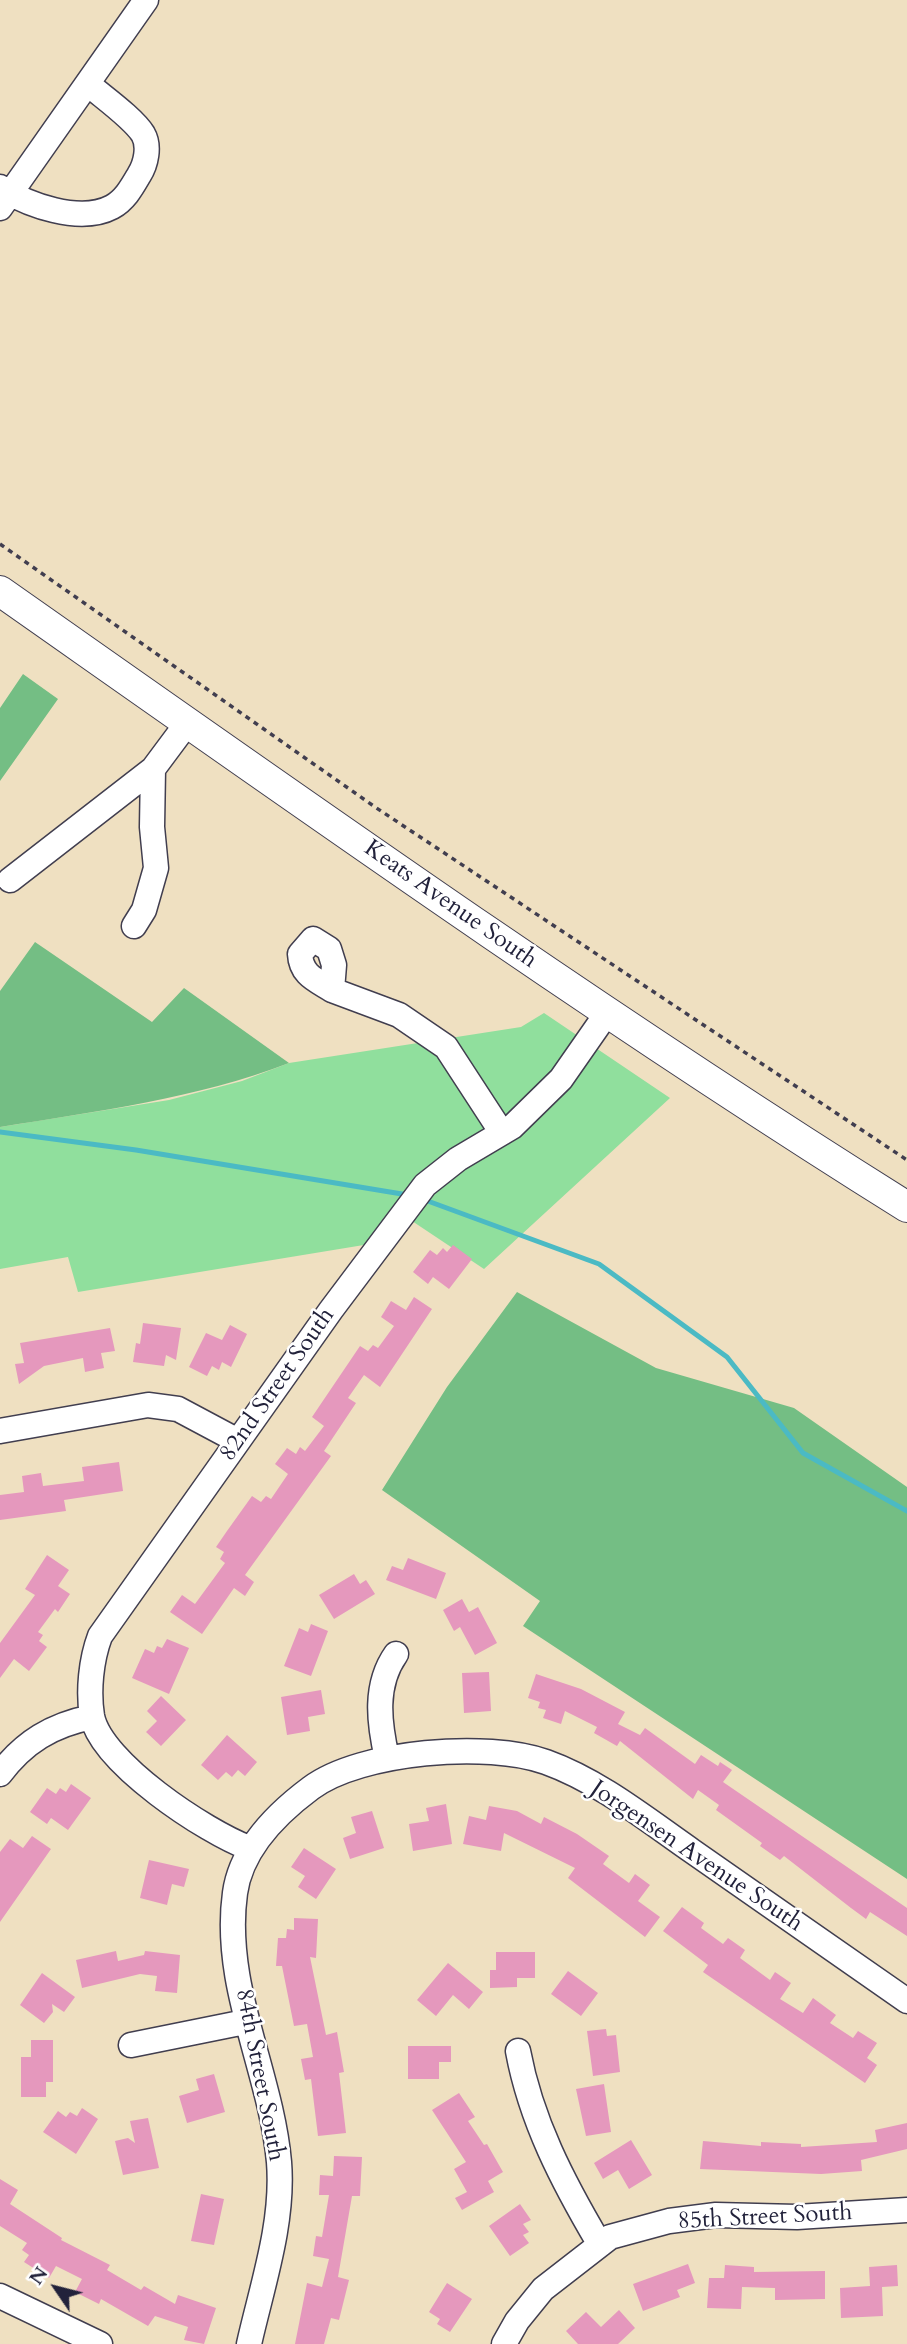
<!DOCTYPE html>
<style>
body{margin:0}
#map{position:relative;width:907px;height:2344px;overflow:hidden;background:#efe0c1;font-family:Cardo,serif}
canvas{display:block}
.north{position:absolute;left:21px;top:2253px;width:70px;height:70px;-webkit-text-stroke:5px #fff;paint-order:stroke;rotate:305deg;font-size:19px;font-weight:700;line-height:28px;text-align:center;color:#22223b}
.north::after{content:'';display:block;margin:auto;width:24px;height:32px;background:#22223b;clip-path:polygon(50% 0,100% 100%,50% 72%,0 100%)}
</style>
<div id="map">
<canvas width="907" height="2344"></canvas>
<div class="north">N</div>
</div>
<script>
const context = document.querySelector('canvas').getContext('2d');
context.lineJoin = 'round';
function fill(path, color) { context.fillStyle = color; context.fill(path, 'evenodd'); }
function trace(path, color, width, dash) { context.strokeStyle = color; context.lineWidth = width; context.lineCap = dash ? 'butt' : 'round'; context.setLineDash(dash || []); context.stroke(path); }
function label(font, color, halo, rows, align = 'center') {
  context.font = font + ' Cardo,serif'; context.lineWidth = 5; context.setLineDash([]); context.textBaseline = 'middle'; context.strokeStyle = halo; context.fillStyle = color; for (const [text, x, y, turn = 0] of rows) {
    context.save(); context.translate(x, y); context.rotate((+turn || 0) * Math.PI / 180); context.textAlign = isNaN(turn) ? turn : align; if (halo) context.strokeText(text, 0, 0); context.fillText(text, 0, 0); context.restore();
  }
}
fill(new Path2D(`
 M544,1013L670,1098L484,1269L403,1215L382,1242L78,1292L68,1257L0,1269V1127L169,1100L242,1081L289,1063L521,1027Z`), '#90df9d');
fill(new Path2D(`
 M23,674L58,699L0,781V708Z
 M35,942L152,1022L184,988L289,1063C195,1099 98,1111 0,1127V991Z
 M517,1292L656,1368L794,1408L907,1487V1879L523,1626L540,1601L382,1490L447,1387Z`), '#74be84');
trace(new Path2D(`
 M0,1132L136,1150L408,1195
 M425,1200L599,1264L727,1357L803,1453L907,1511`), '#4bbac4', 5);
fill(new Path2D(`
 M453,1245L472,1259L449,1289L433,1277L428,1284L413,1272L430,1250L437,1255L443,1248L447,1252Z
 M414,1297L432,1309L380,1387L364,1375L348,1398L356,1403L324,1451L331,1456L245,1575L254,1582L245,1596L234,1588L202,1634L170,1612L182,1595L195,1604L225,1563L220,1559L224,1552L216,1547L227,1531L252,1496L261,1502L266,1496L271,1499L288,1474L275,1464L287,1448L296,1454L300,1447L305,1451L324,1426L312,1417L360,1346L368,1351L373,1345L378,1348L394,1326L381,1317L391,1301L406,1310Z
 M143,1323L181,1328L176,1360L166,1355L164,1366L133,1362L136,1343L140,1344Z
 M230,1325L247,1334L231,1367L222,1362L219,1370L212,1366L207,1376L189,1367L206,1333L222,1340Z
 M110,1328L115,1351L101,1353L104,1368L85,1372L83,1358L44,1366L19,1384L15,1364L24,1363L20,1343Z
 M119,1462L123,1491L64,1500L66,1511L0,1520V1495L24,1492L22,1476L41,1473L43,1486L84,1481L82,1467Z
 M47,1555L69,1570L58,1586L70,1594L58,1612L55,1609L38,1632L43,1635L39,1641L47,1647L29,1671L14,1659L0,1678V1643L35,1595L25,1589Z
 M408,1558L446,1573L436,1599L386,1580L392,1566L403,1570Z
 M354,1574L360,1584L366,1580L375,1594L334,1619L319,1595Z
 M462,1599L469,1612L478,1607L497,1643L475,1655L460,1627L454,1631L443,1610Z
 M311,1624L328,1631L311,1676L284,1666L299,1628L308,1632Z
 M167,1639L189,1648L169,1694L132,1678L145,1649L154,1653L157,1646L162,1648Z
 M489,1672L491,1711L464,1713L462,1673Z
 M536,1674L581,1689L625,1712L618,1724L640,1735L645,1728L695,1764L701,1755L718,1766L720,1762L732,1770L723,1782L907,1908V1936L870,1912L866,1919L851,1908L784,1856L780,1860L760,1846L762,1843L716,1810L719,1805L698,1790L693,1799L620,1741L617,1746L594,1733L597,1727L565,1711L561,1724L543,1718L546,1710L538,1708L540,1702L528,1698Z
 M321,1690L325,1714L308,1717L310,1731L287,1735L281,1697Z
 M161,1696L186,1720L161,1746L146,1732L157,1721L147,1711Z
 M227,1735L257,1762L245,1776L238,1770L232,1777L226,1772L218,1780L201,1765Z
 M71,1784L91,1798L68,1830L51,1818L47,1824L30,1812L47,1788L56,1794L60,1788L66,1792Z
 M446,1804L452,1844L413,1851L409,1824L429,1821L426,1808Z
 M489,1806L517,1811L541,1824L544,1817L577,1834L609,1856L603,1864L629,1883L635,1874L650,1885L638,1901L660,1917L645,1937L568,1878L575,1868L504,1833L501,1851L463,1844L469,1816L486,1820Z
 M372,1811L384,1848L350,1859L343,1838L356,1833L351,1817Z
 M32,1836L51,1849L0,1922V1852L10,1839L23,1848Z
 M304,1848L336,1869L316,1899L298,1887L305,1876L291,1867Z
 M149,1860L189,1869L184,1887L172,1884L167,1905L140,1898Z
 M682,1907L704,1923L701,1928L723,1944L728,1938L745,1950L740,1958L770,1980L775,1972L791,1983L780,1999L803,2013L813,1998L836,2015L830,2023L853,2038L858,2031L877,2043L867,2058L877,2065L865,2083L703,1972L708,1965L663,1931Z
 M294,1918L318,1919L316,1958L310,1957L326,2035L337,2032L344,2072L339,2073L346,2133L318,2136L311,2079L305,2080L301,2059L313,2057L307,2024L294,2026L282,1966H276L278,1938H286L287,1929L294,1930Z
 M116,1951L118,1961L144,1955L145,1951L180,1955L177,1993L155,1991L157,1976L140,1974L82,1988L76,1960Z
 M496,1952H535V1978H517V1987L490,1988V1970H496Z
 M448,1963L483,1992L469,2009L453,1995L436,2016L417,2000Z
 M568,1971L598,1993L581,2016L551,1994Z
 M42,1973L75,1997L64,2012L52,2004L53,2012L44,2023L20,2005Z
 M606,2029L607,2036L616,2035L620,2072L593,2076L587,2031Z
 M31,2040H53V2082H46V2097H21V2057H31Z
 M408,2046H451V2062H439V2079H408Z
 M214,2074L225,2112L187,2123L179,2096L199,2090L196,2079Z
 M604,2084L611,2132L586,2136L576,2089Z
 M459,2093L475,2117L468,2121L484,2145L487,2144L503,2172L488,2181L494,2192L462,2210L455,2198L467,2192L454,2169L466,2162L432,2110Z
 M82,2108L98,2119L76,2154L43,2132L58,2111L66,2117L70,2112L77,2116Z
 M148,2118L159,2168L123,2175L115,2141L128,2138L135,2143L130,2121Z
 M907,2123V2149L861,2160L862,2171L821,2174L700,2169L703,2141L761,2146V2142L801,2144V2147L877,2142L875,2130Z
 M631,2140L652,2175L629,2189L618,2170L603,2179L594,2163Z
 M334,2156L362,2157L360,2196H352L338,2277L349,2280L339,2320L331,2318L324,2344H295L307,2283L322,2287L329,2259L313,2256L316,2236L322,2237L329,2195H319L320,2175L333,2176Z
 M0,2179L18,2190L10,2204L62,2238L61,2240L110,2265L107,2270L141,2290L144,2286L175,2304L178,2295L216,2308L204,2344L184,2340L188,2327L155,2316L148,2326L101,2299L99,2304L75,2292L82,2279L56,2266L49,2278L24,2262L29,2255L22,2250L27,2243L0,2226Z
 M201,2194L224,2199L214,2245L191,2241Z
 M520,2204L531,2220L523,2224L529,2232L523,2235L529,2243L510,2256L489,2226Z
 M688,2264L695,2283L677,2290L680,2297L643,2311L633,2284Z
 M725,2265L754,2267V2272L825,2271V2299L775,2300V2288L742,2287L741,2309L707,2308L709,2278H724Z
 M897,2265L898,2286L882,2287L883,2316L841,2318L840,2288L870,2286L869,2267Z
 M447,2283L472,2299L450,2332L437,2324L440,2319L429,2312Z
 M619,2310L635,2328L618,2344H578L566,2331L586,2312L601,2327Z`), '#e598bd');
const minor = new Path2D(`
 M0,187C27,205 80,224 112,207C125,200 132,187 139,175C146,164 150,146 143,134C133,118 103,97 88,84
 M0,208L146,0
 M10,880L153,769
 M134,926L144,910L156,868L152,827L153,769L188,722
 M313,939L329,949L334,965L332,990C316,980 301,975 300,954Z
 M332,990L399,1015L446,1047L502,1133
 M0,1431L148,1405L178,1409L238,1441
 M387,1758C379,1723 374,1685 396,1654
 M0,1774C24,1742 52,1725 92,1717
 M249,1848C206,1832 101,1763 92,1716C88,1691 91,1660 100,1636L331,1310L425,1185L458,1159L512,1127L561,1079L607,1013
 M131,2045L245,2022
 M518,2051C531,2121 563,2182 599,2243
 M0,2296L100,2344
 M249,2344C262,2286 284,2223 279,2162C271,2072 222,1986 235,1893C241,1849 276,1814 311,1788C361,1751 488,1741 546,1762C599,1781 646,1819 692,1851C764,1901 835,1951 907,2001
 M504,2344L517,2321L543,2289L610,2237L669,2221L716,2215L797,2217L907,2210`);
const major = new Path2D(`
 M0,591C299,801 597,1013 907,1207`);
trace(minor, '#413e4f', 27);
trace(major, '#413e4f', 32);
trace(new Path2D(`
 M0,544L375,807L907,1160`), '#413e4f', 3.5, [5, 5]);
trace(minor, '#fff', 24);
trace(major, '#fff', 30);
label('24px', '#22223b', '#fff', [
 ["Keats Avenue South",450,905,35],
 ["82nd Street South",278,1385,-55],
 ["Jorgensen Avenue South",696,1857,34],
 ["84th Street South",259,2075,79],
 ["85th Street South",765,2218,-3]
]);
</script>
